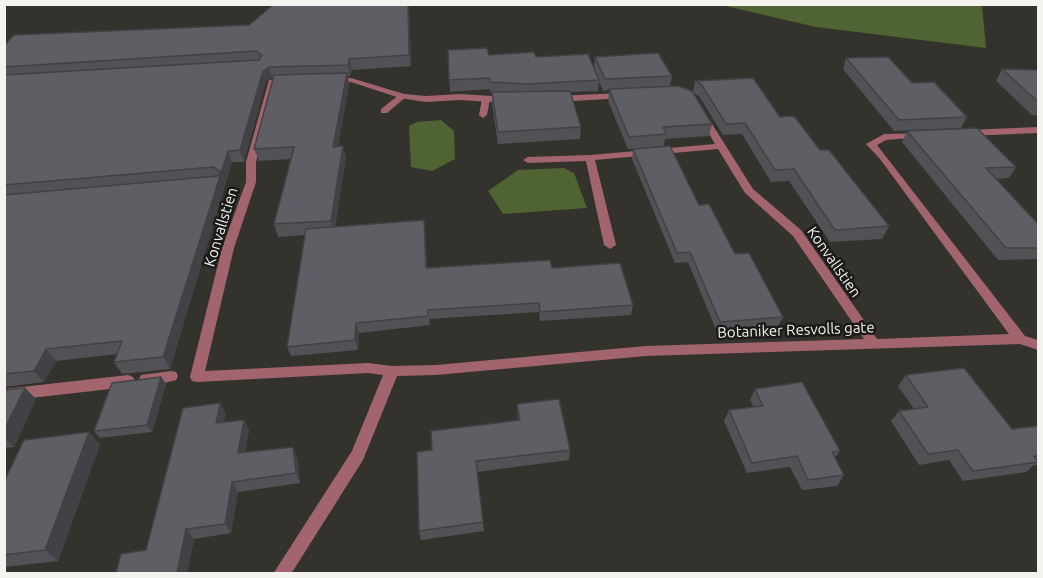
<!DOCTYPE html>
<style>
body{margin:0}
#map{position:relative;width:1043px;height:578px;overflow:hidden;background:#34322d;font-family:Ubuntu,sans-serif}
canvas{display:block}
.frame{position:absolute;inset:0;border:6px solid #f4f3ef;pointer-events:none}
</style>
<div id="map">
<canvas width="1043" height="578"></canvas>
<div class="frame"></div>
</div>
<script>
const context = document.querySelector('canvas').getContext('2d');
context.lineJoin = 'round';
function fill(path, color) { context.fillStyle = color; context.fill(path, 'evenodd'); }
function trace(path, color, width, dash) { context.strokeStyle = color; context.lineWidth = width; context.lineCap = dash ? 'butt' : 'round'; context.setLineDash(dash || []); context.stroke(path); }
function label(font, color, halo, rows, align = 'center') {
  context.font = font + ' Ubuntu,sans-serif'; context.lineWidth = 5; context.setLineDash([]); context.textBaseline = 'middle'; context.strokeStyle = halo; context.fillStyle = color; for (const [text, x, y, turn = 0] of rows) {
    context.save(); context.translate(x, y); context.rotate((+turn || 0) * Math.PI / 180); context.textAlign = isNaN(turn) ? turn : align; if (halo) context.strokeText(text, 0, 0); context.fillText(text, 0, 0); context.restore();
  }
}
fill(new Path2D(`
 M721,5H982L986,48L816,27Z
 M441,120L454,131L455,159L432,171L411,167L409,126L417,122Z
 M564,168L574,173L587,208L503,214L488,191L518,170Z`), '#4f6432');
fill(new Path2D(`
 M400,94L407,96L387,113H381V109Z
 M486,96L490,99L487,115L483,118L479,115L482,99Z`), '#a2656e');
fill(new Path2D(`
 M351,78L404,94L426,96L460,94L508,97L512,100L508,103L460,100L426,102L400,98L351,82L334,83L330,81L334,79Z
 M269,80H277L281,82L275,84L256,162V182L234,248L205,371L368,363L392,366L436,365L646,346L864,339L793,236L745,193L718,149L595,160L616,245L610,249L604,245L586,161L528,163L523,160L528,157L590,155L715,144L699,116L703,113L707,116L753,189L801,230L877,339L1009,334L880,159L866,144L884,134L923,133V137L886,140L877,145L1025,336L1038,340V350L1020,344L646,356L436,375L397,376L363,460L291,574H273L352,451L383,375L368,373L197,382L192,381L190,377L222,248L246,182V162Z
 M622,93L626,96L625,98L556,102L552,99L556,96Z
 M1038,127V133L967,136L962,133L967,130Z
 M171,371L176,372L178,376L176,380C166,383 151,386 141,383L139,379L141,375Z
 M128,375L133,377L135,381L133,385L128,387L4,401V389Z`), '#a2656e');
fill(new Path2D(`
 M409,4L411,66L352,70L350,76H347L349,84L338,146H343L346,158L335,227L425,230L427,268H552L633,305L631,315L540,321L539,312L429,319L430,325L359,333L358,350L291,356L287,347L305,235L278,237L274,224L291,159L259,161L254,149L273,78H272L266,81L244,162H232L170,369L122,374L114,362L117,354L56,361L44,382L4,387V43L6,45L249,25Z
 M448,50L489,55L536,57L594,68L595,57L672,76L670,86L693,92L695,81L780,117L820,150L889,226L882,239L830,242L789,181L771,182L742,134L723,135L699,96L693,93L712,124L709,136L665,139L664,146L628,149L608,101L609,90L603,91L599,81L598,91L570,92L581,127L580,139L498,144L492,104V93H491L490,89L450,92Z
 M846,58L912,83L967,117L961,128L894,131L843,69Z
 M1002,69L1038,70V115H1032L996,81Z
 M907,131L1016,167L1009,178L996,179L1038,224V259L998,260L902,142Z
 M633,149L699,205L783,317L778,327L717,332L688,262L675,263L632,159Z
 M906,375L1012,429L1038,426V465H1034L1026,472L963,481L949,460L919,465L891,421L899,411L914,409L898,386Z
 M161,377L166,384L152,432L100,438L94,431Z
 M25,388L36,399L14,447L4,448V390Z
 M755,389L840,451L835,458L844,475L837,486L802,490L790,467L747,473L724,421L729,410L754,407L750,400Z
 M517,404L570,450L569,460L477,472L484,531L421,540L419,531L432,450L518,420Z
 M226,413L224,422L244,420L249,430L245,452L297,457L300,483L238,492L231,533L194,539L187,573H116L146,550Z
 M100,444L58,561L4,567V482Z`), '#525156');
fill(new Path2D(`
 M408,4H409L411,66L409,55Z
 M349,59L352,70L350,76L348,65Z
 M269,67L272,78L266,81L244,162L240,150L263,71Z
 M347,73L349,84L336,159L333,147Z
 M343,146L346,158L334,233L331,221Z
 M228,151L232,162L170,369L163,357Z
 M424,220L425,230L427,277L426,268Z
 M356,323L359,333L358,350L355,340Z
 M46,349L56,361L44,382L34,371Z
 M161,377L166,384L152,432L147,425Z
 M25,388L36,399L14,447L4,438V430Z
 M220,403L226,413L222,433L216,423Z
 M244,420L249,430L244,462L238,453Z
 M89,432L100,444L58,561L45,550Z
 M293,447L297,457L300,483L296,473Z
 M232,482L238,492L231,533L225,524Z
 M186,529L194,539L187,573H177Z`), '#424246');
const building = new Path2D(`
 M274,4H408L409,55L349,59L348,65L269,67L263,71L240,150L228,151L163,357L114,362L122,341L46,349L34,371L4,374V195L218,176L221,172L213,167L4,185V75L259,60L262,55L256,51L4,67V46L14,35L249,25Z
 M487,48L489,55L534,52L536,57L588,54L599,80L527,84L490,82V78L449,80L448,50Z
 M658,53L672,76L605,79L595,57Z
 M888,57L912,83L934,82L967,117L899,120L846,58Z
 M1002,69L1038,70V102Z
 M347,73L333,147L343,146L331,221L274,224L294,147L254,149L274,75Z
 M753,78L780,117L794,116L820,150H829L889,226L835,230L794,169L775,170L745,123L726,124L701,84L695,81Z
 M678,86L692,91L712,124L663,127L666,134L629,137L609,89Z
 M570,91L581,127L498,132L492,92Z
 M977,128L1016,167L986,168L1038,224V248H1006L907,131Z
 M670,146L699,205L709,204L735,254L749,253L783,317L720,322L690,252L677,253L633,149Z
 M424,220L426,268L550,260L552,268L620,263L633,305L540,312L539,303L428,310V316L356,323L355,340L287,347L306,229Z
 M964,368L1012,429L1038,426V456H1034L1038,462L973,471L958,450L928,454L899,411L928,407L906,375Z
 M161,377L147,425L94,431L112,383Z
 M802,382L840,451L832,452L844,475L808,480L797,456L752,463L729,410L763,406L755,389Z
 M25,388L4,430V390Z
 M559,399L570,450L476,461L483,522L419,531L417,452L432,450L431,431L520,420L517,404Z
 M220,403L216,423L244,420L238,453L293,447L296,473L232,482L225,524L186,529L177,573H116L121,554L146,550L183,408Z
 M89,432L45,550L4,555V482L24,440Z`);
fill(building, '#5f5e64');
trace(building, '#424246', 1.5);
label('15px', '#f4f3ef', '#1b1a18', [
 ["Konvallstien",221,227,-73],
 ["Konvallstien",834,262,55],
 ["Botaniker Resvolls gate",796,330,-2]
]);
</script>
